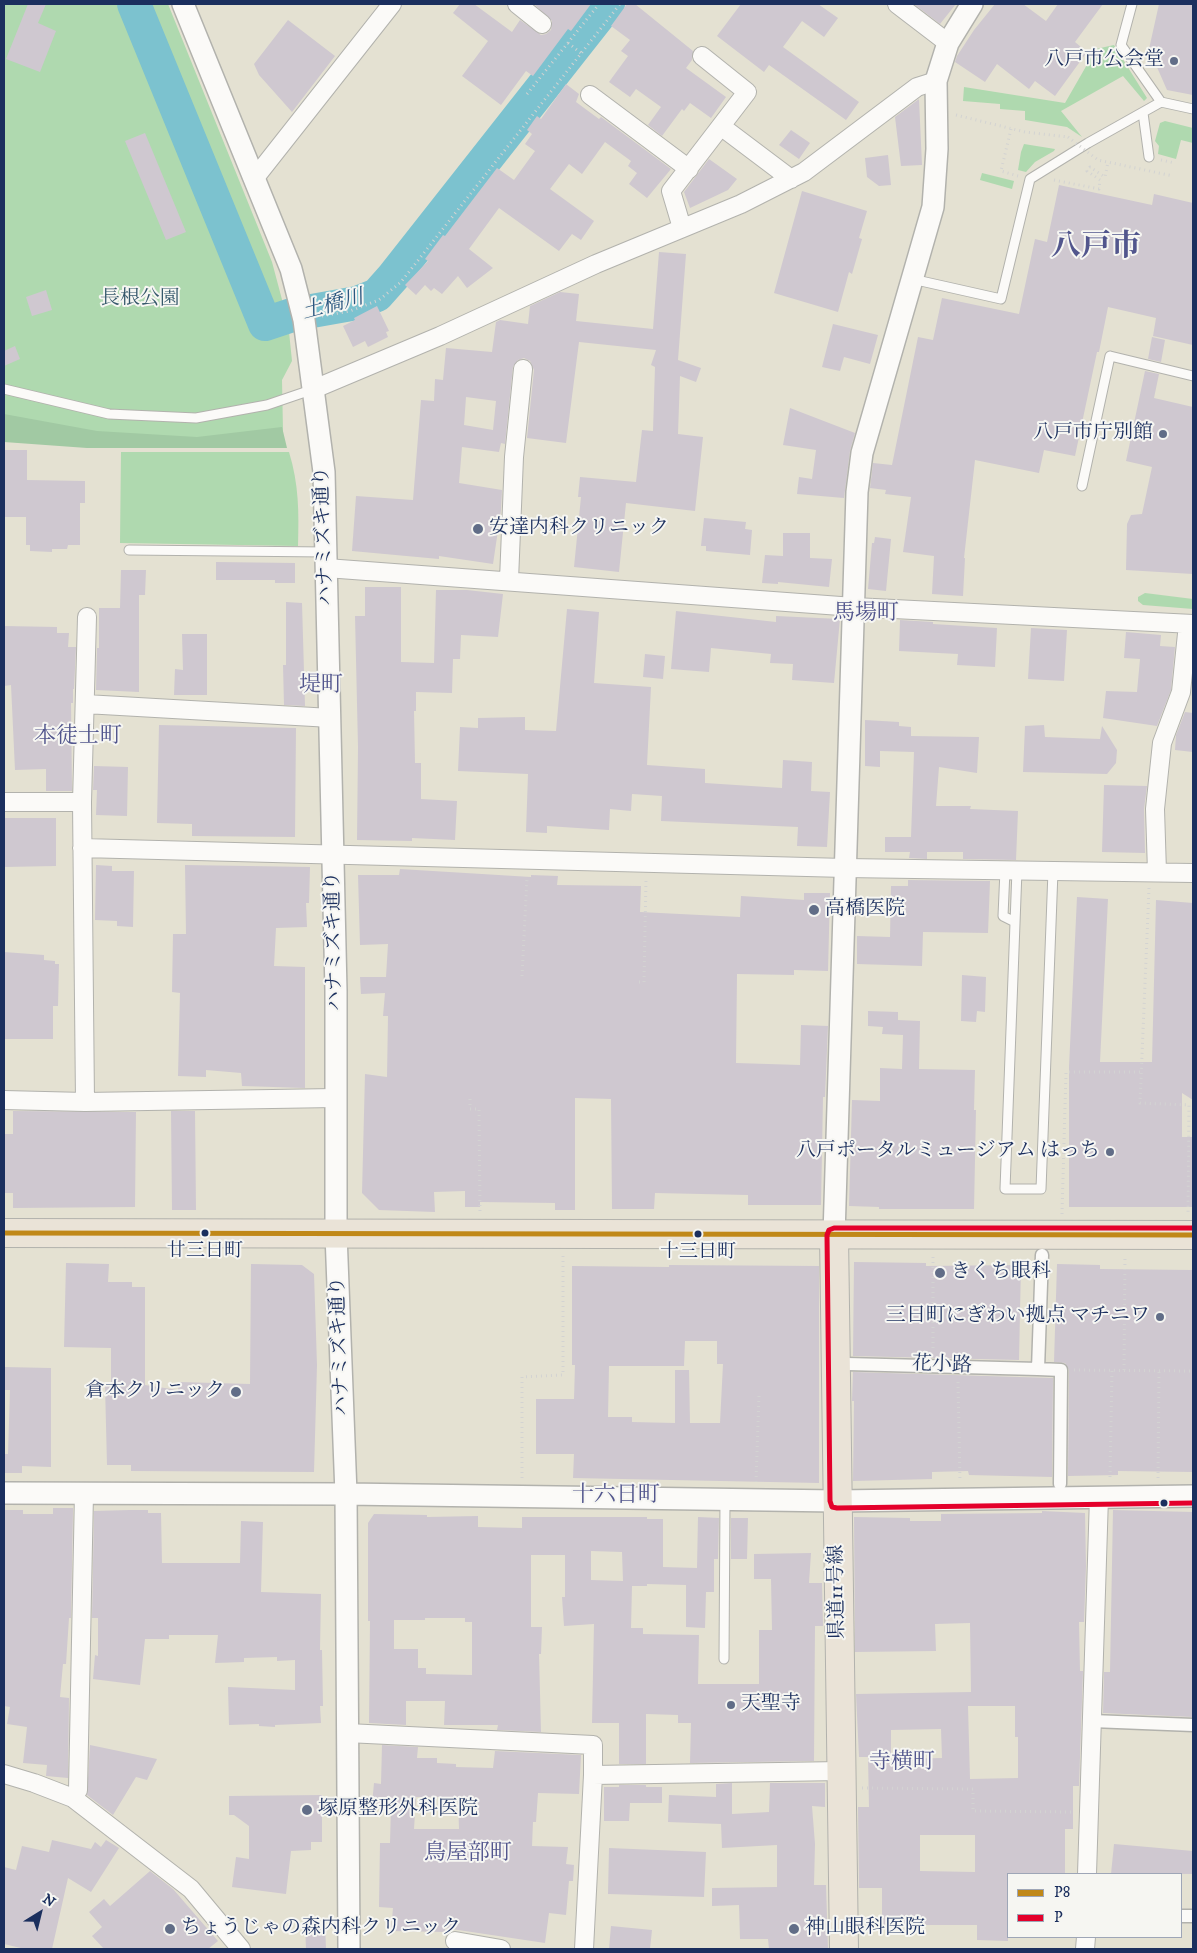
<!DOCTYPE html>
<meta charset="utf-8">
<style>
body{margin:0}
#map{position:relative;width:1197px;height:1953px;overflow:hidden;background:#e4e1d2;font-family:"IM FELL DW Pica",serif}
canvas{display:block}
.frame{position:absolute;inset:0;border:5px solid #1b2f5e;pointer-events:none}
.legend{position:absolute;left:1007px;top:1873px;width:175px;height:65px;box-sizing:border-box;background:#f6f6f2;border:1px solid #9ea6b7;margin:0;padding:6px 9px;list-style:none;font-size:15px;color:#1b2f5e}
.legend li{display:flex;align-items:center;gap:10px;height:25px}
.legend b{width:25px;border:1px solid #9ea6b7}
.north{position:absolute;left:15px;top:1888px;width:50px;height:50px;-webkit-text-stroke:4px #f6f6f2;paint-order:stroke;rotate:36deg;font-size:14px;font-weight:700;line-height:20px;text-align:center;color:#1b2f5e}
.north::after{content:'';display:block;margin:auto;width:18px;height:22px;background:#1b2f5e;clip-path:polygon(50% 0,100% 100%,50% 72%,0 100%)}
</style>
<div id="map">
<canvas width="1197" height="1953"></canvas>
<div class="frame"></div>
<ul class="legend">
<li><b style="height:6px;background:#c08818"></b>P8</li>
<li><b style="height:6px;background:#e4002b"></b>P</li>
</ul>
<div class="north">N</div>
</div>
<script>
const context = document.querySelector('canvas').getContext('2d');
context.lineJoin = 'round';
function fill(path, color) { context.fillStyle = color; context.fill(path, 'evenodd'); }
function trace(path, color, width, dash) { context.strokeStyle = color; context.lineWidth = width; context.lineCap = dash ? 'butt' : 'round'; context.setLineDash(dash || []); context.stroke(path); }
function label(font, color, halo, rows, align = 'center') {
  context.font = font + ' "IM FELL DW Pica","Noto Serif JP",serif'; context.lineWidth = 4; context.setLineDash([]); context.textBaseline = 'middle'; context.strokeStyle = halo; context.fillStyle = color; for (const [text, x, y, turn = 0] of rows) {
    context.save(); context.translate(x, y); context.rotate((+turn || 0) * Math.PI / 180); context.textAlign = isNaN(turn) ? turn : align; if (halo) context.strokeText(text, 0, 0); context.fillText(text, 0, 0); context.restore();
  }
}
fill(new Path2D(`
 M4,4H168L272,262L288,322L292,361L282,380L283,431L200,440L94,434L4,418Z
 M1114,45L1147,98L1144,101L1123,76L1061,111L1082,137L1067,127L1025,120V111L1000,109V104L963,101L964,87L1065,103L1096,49Z
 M1165,121L1193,128V143L1181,140L1176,159L1158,154L1159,146L1155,141L1160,123Z
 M1024,144L1055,149L1054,151L1035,162L1026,172L1018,170L1021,152Z
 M982,173L1014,181L1012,189L980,180Z
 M121,452H289C299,485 299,512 298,546L120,543Z
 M1145,593L1193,599V609L1143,605L1138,601V597Z`), '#afd9af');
fill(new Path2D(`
 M4,414L97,431L197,437L282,427L287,448H87L4,442Z`), '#a1c9a3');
trace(new Path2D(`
 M134,4L265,324L295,314L357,303L377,295L393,277L608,4`), '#7cc2cf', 34);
fill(new Path2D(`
 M28,4H46L38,23L56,31L40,72L6,59Z
 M460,4H474L512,32L520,20L541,35L546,34L551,30L552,21L534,4H591L571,31L568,29L533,76L526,71L501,105L462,76L488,41L453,13Z
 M627,4H635L693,51L692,60L686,68L726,97L711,118L690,103L684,111L682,109L662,136L648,125L661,107L636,89L630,97L609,82L628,56L621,51L630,40L611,26Z
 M741,4H818L838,18L824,37L802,21L783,47L859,102L846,120L769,65L764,72L717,36Z
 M914,4H956L940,24Z
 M995,4H1023L1046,21L1058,4H1103L1075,42L1087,52L1055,96L1035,81L1029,89L997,64L985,82L955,62L957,56L974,30Z
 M1159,4H1193V95L1167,90L1149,49Z
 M288,20L335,56L292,112L259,75L254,64Z
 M566,84L579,94L576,102L599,119L601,117L671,169L647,198L629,184L637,173L628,166L631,161L605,142L582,174L569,164L550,189L594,221L581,240L572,234L559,251L499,208L469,249L493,268L467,288L458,276L442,294L434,288L431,291L425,285L416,295L405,285L428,261L425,259L443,235L445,236L497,168L514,180L535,151L525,144L532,134L527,130L537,116L541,119Z
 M919,99L922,165L901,166L895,117Z
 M791,130L810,143L799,159L779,145Z
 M145,133L186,232L166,240L125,141Z
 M888,155L891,185L879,186L867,177L865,158Z
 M709,159L737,179L728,190L690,208L684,192Z
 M1059,185L1152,205L1154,194L1193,203V345L1153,336L1156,318L1108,307L1099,352H1097L1075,456L1044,450L1039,473L975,460L964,558H965L963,596L932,594L934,556L903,552L911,497L885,494L886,490L870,488L873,463L892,465L918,337L933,340L942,298L1019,314L1035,239L1047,242Z
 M802,191L867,211L859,238L862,239L852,274L849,272L838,312L774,293Z
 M659,252L686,254L678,360L701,368L696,382L680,376L678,434L703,437L695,511L626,503L619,572L574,567L581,497H578L580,477L636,482L642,430L653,431L655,367L651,365L656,350L579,342L566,443L527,438L534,370L530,361L524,358L518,360L513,367L505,444L501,443L499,452L462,447L459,483L502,490L501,510L493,564L439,556V559L352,551L356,496L413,500L421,400L434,401L435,379L443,380L446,348L492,352L496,322L500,320L528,324L530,306L560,292L579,294L576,321L653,329ZM466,397L496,401L493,430L464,425Z
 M46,290L52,310L32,316L26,297Z
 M377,306L389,331L386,332L388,337L368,347L365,341L353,347L343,326L355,320L354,318Z
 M833,324L878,335L870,364L844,357L840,371L822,367Z
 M1152,337L1165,340L1161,362L1148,359Z
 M15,346L20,359L4,366V351Z
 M1145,371L1159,374L1154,398L1193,407V574L1126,570L1127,524L1131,515L1142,514L1152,467L1126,461Z
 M790,408L855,433L850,451L844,498L797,494L799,477L812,479L816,450L783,445Z
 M4,450H27V480L85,481V503H80V545H68L67,549H52V552L30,551V545H26V517H4Z
 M704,518L746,522L745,529L752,530L750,555L706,551V546H701Z
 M783,533H810V558L832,559L829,587L778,582V584L762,583L765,555L783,556Z
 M875,537L891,539L886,591L868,589L872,543H874Z
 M216,562L295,563V583H275V580H216Z
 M121,570H146L145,595H139V692L96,690L97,648H99V608H120Z
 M365,587H401V662L434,663L436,590H467L503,594L498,637L461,635L460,659H453L452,693L416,692V711H414L415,763H421V799L457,801L455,840L412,838V841L357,840L358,747L355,616H365Z
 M286,602L302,603L305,706L284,705L283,665H286Z
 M567,609L599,612L594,683L651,687L647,765L705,769V783L782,788L783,760L812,762L811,791L830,792L827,847L797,846L798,827L661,821L662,796L632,794L631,811L610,809L609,830L547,826V833L526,832L528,774L458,771L460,727L478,728V718L525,717V730L556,731Z
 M676,611L776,622V616L840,619L834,683L792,680L793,664L770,663L771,654L711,648L709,672L671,669Z
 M900,620L933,622V624L997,628L995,667L957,665L958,654L899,651Z
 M4,626L57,627V633H69L68,647H76L74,689H73V703H71L72,791H46V769L15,770L11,685L4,686Z
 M1031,628L1067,630L1064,681L1028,679Z
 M1126,632L1161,635L1160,646L1175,647L1171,690L1157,726L1103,718L1106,691L1137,692L1140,659L1124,658Z
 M182,634H207V695H174L175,669L183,670Z
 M645,654L665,656L663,679L643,677Z
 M1185,712L1193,713V752L1175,750L1176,735Z
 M865,720L899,722V726L911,727V736L979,737L977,773L939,767L936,806H971L970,809L1018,811L1016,860L963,859V852H927V859L909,858L910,852H885V837H911L914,752L880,751V767L865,766Z
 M159,725L296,728L295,837L192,836V824L157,823Z
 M1044,725L1045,737L1100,739L1102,726L1117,750L1116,763L1107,774L1023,772L1025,726Z
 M94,766L128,767L127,816L96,815L97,790H93Z
 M1104,785L1147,786L1144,809L1145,853L1102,852Z
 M4,818H56V866L4,867Z
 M96,865L112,866V871H134L133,927L117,926V921L95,920Z
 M185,865L310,867L309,903H306L307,927L276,928L274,966L305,967V1088L242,1086L241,1073L206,1070V1077L178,1076L180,993L172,992L173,934H186Z
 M400,869L531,877V875L558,876L557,885L641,886L640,912L740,917L741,896L804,900V893H830L828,971L794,970V975L737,974L736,1063L800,1065L801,1025L828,1026L825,1097H823L821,1205H748V1195L655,1193L654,1209H612L611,1099L575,1098V1210H555V1203L480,1202V1207H465V1191L434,1192L435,1212L379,1210L362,1193L365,1074L387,1077L388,1016H383L385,993L361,994L360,977H386L388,944L360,945L358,875H399Z
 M908,880L990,881L988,933L923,932L922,966L857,964V936L890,937L891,886H908Z
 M1077,897L1108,899L1100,1062H1152L1156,900L1193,903V1100L1182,1093V1137H1193V1207H1069V1067Z
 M4,952L44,955V960L55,961V964H59L58,1006H53V1039H4Z
 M962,975L986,977L985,1012L977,1011L976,1022L961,1021Z
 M868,1011L898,1012V1020L920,1021L919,1069L975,1070L974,1110H976L974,1209H879V1207L849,1206L852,1100L880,1101V1068L902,1069L903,1035L882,1034L883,1027L868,1026Z
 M13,1111L136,1112L135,1207L13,1208V1193H4V1134H13Z
 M171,1111H195L196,1210H172Z
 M854,1262L926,1263V1266L1021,1265L1019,1360L853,1356Z
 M66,1263L109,1264L108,1282H132V1287H145V1385L178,1390L179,1382L250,1384L251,1264L302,1265L314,1274L317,1365L314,1472L131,1471V1465H107L105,1385H111V1348L64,1347Z
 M1057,1264L1100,1265V1269L1193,1270V1472L1118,1471V1475L1068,1476L1069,1370L1065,1363L1054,1362Z
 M669,1265L819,1266V1483L573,1478L574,1454H536V1399H574L575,1365H572V1266L669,1267ZM685,1341H717V1364H723L720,1423H690L689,1370H675V1423L632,1422V1417H608L609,1366H684Z
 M4,1367L51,1368V1467L22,1466V1473H4V1454H8L10,1390H4Z
 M853,1372L1053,1378L1052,1477L969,1475L968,1471L932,1472V1479L853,1481L854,1401H852Z
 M53,1508H73V1511L71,1618H69L66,1664H63L60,1697L69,1698L68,1778L46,1776L47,1765L23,1763L27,1727L7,1724L10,1707L4,1706V1510H23V1514H53Z
 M130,1510H148V1513H161L162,1563H240L241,1521L263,1522L261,1592L321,1594L320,1650H322L323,1706H320L321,1723L275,1725V1727L259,1726V1724L229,1725L228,1687L295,1690V1660L277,1661V1657L244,1658V1662L215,1663L218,1635H169V1639H145L140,1685L93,1679L95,1655L98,1656V1618H92L94,1511Z
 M1113,1510L1193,1512V1717L1103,1713L1104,1672H1110Z
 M1042,1511L1085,1513L1086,1566L1084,1622H1079L1080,1671H1083L1079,1786H1073V1829H1065V1874H1008V1941L977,1940V1925H882V1888H859L858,1807H869L868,1757H859L856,1694L971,1692L970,1623L935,1624L936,1651L855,1652L854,1517L910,1518V1521H941V1514L1042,1513ZM968,1706H1015V1737H1018V1778L970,1779ZM941,1729L942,1758L891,1759V1730ZM920,1835H975V1872L920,1871Z
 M374,1514L427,1515V1517L478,1516V1527L522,1528V1517H647V1519H663V1567L697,1568L698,1517L719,1518L718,1559H714V1592H706L705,1628L686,1627V1585L647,1584V1586H632L631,1628H643V1634L699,1635L698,1684H759V1630H772L771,1579H754V1554L811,1553L809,1583H822L823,1626H815L814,1761L690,1763L691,1723H678V1715L646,1714V1764H619V1723H592L594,1624L564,1626L562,1597H565V1555H531V1627H542L541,1654H539L541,1732L497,1730L498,1725H444L445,1701H406V1725L369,1723L370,1621H368V1523ZM591,1551L622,1552L623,1581L591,1580ZM425,1618H465V1622H472V1675L426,1674V1668H418V1649H394V1620H425Z
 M731,1518H748L747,1559H731Z
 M90,1745L157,1759L147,1780L136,1777L113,1815L87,1795Z
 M382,1745L418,1747L417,1758H437V1763L456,1764V1767L493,1768L495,1751L581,1755L579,1794L538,1793L536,1822H533L532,1846L568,1847L566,1864L574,1865L573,1881H569L566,1915L549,1913L545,1943L445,1928V1932L391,1931L393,1908L379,1907L380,1843H390L391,1806L372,1804L374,1783L381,1784ZM416,1797H458L459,1829H414Z
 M732,1783V1814L769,1812L770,1783H825V1807L812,1806L815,1844L814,1885H826L828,1949H769L768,1939H740L739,1905L712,1906V1888L777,1887V1845L722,1848L721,1824L668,1822L669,1795L716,1797V1784Z
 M619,1785H646V1787H662V1803H630L629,1821H604V1787H619Z
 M322,1795V1842H311V1850L291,1851L286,1894L232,1887L236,1857L249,1859V1826L234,1815H229V1796Z
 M52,1840L91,1849L95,1842L101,1847L106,1840L119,1848L91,1892L68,1878L52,1949H25L4,1944V1867L16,1870L22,1846L49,1852Z
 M1114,1844L1193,1851V1874H1111Z
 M609,1848L706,1852L704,1897L608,1894Z
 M150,1871L173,1889L218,1941L208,1949H104L92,1936L102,1927L89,1912L104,1899L110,1906Z
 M305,1923H325L326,1949H306Z
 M611,1926L652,1930L650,1949H609Z`), '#cfc8d0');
const service = new Path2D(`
 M1132,4L1121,45L1161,102
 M1143,113L1149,157
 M912,279L1001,299L1030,179L1088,143L1161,102L1193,109
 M4,389L109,414L196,418L267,405L314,389
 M1082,486L1110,356L1193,376
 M129,550L326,552
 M1005,870L1003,916L1015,922
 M1017,870L1005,1189H1041L1053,871
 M724,1659L725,1500`);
const pedestrian = new Path2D(`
 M1042,1255L1038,1369L1061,1370L1060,1484
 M847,1364L1038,1369
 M1092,1721L1193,1725
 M1181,1916H1193`);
const minor = new Path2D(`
 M517,4L542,24
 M897,4L948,43
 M590,95L689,169
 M722,127L791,179
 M254,179L392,4
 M682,228L671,191L747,92L702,56
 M314,389L440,336L596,264L741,204L804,172L917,87L936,81
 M326,568L854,607L1193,624
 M509,580L514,457L523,369
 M85,704L331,718
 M4,802H82
 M82,848L845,868L1193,873
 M1157,872L1155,809L1162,743L1181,692L1188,624
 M4,1100L85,1102L335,1098
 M85,1102L82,802L87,617
 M347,1733L593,1745V1775L584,1949
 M4,1774L34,1783L73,1798L191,1889L241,1949
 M593,1775L841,1771
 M73,1798L78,1790L84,1493
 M1087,1874L1099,1497
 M455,1941L501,1949
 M1085,1949L1086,1937`);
const tertiary = new Path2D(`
 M183,4L291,269L304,320L324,472L336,991V1234L346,1494L349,1949
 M834,1235L857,492L862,453L933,207L937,149L936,81L948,43L972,4
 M4,1493L346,1494L837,1501L1193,1496`);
const primary = new Path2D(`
 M834,1235L844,1949`);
const trunk = new Path2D(`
 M4,1233L1193,1235`);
trace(service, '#b2b2ad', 11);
trace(pedestrian, '#b2b2ad', 15);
trace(minor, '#b2b2ad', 20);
trace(tertiary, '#b2b2ad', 24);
trace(primary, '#b2b2ad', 30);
trace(trunk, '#b2b2ad', 30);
trace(new Path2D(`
 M568,43L581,53
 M527,94L599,4
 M956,115L1025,132L1068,137
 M1011,129L1001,171L1018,176
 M1161,160L1175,163
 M1054,180L1099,189L1100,180L1087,171L1090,167L1105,177L1108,162
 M322,316L350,311L379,300L401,282L620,4
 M1149,888L1140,1103L1189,1105L1188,1214
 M522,976L527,877
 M639,982H644L646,879
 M470,1099V1109H479L480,1212
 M1062,1214L1066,1072H1141
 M933,1257V1351
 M1074,1370L1193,1371
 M1124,1370L1125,1256
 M958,1382L960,1481
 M1110,1477L1112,1370
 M522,1478V1377L563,1375V1256
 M1158,1478L1159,1371
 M756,1482L759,1395
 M862,1788L973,1789V1811L1071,1812`), '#d3d3d2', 3, [1, 4]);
trace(service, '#fbfaf8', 9);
trace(pedestrian, '#fbfaf8', 12);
trace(minor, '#fbfaf8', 18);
trace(tertiary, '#fbfaf8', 21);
trace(primary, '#eae3d7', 28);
trace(trunk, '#eae3d7', 28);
trace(new Path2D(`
 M1068,137L1098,160L1173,176`), '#d3d3d2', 3, [1, 4]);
trace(new Path2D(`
 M4,1233L1193,1235`), '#c08818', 5);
trace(new Path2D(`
 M1193,1228H834L829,1230L827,1235L830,1501L832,1507L837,1508L1193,1503`), '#e4002b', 5);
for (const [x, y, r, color] of [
 [1174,61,5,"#616d87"],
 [1163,434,5,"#616d87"],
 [478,529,6,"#616d87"],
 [814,910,6,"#616d87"],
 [1110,1152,5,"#616d87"],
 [205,1233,4.5,"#1b2f5e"],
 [698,1234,4.5,"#1b2f5e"],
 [940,1273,6,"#616d87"],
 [1160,1317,5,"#616d87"],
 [236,1392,6,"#616d87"],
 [1164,1503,4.5,"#1b2f5e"],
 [731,1705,5,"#616d87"],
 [307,1810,6,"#616d87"],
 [170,1929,6,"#616d87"],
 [794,1929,6,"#616d87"]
]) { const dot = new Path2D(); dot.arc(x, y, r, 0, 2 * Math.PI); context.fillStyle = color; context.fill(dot); trace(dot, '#f6f6f2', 2); }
label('19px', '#1b2f5e', '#f6f6f2', [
 ["廿三日町",205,1252],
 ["十三日町",698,1253]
]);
label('20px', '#1b2f5e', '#f6f6f2', [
 ["八戸市公会堂",1164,61,"right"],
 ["八戸市庁別館",1153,434,"right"],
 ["安達内科クリニック",489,529],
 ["高橋医院",825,910],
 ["八戸ポータルミュージアム はっち",1100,1152,"right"],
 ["きくち眼科",951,1273],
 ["三日町にぎわい拠点 マチニワ",1150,1317,"right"],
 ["倉本クリニック",225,1392,"right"],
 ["天聖寺",741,1705],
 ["塚原整形外科医院",318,1810],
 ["ちょうじゃの森内科クリニック",181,1929],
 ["神山眼科医院",805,1929]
], 'left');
label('20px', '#35586b', '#f6f6f2', [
 ["長根公園",140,300]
]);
label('20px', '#1b2f5e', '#f6f6f2', [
 ["ハナミズキ通り",325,536,-92],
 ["ハナミズキ通り",335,941,-91],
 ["ハナミズキ通り",341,1346,-92],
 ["花小路",942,1366,2],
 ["県道11号線",838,1592,-91]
]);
label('italic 21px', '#2b5780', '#f6f6f2', [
 ["土橋川",333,306,-15]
]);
label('22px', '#52568d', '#f6f6f2', [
 ["馬場町",866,614],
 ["堤町",321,686],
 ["本徒士町",78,737],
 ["十六日町",616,1496],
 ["寺横町",902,1763],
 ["鳥屋部町",468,1854]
]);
label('bold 30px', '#52568d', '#f6f6f2', [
 ["八戸市",1096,249]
]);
</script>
